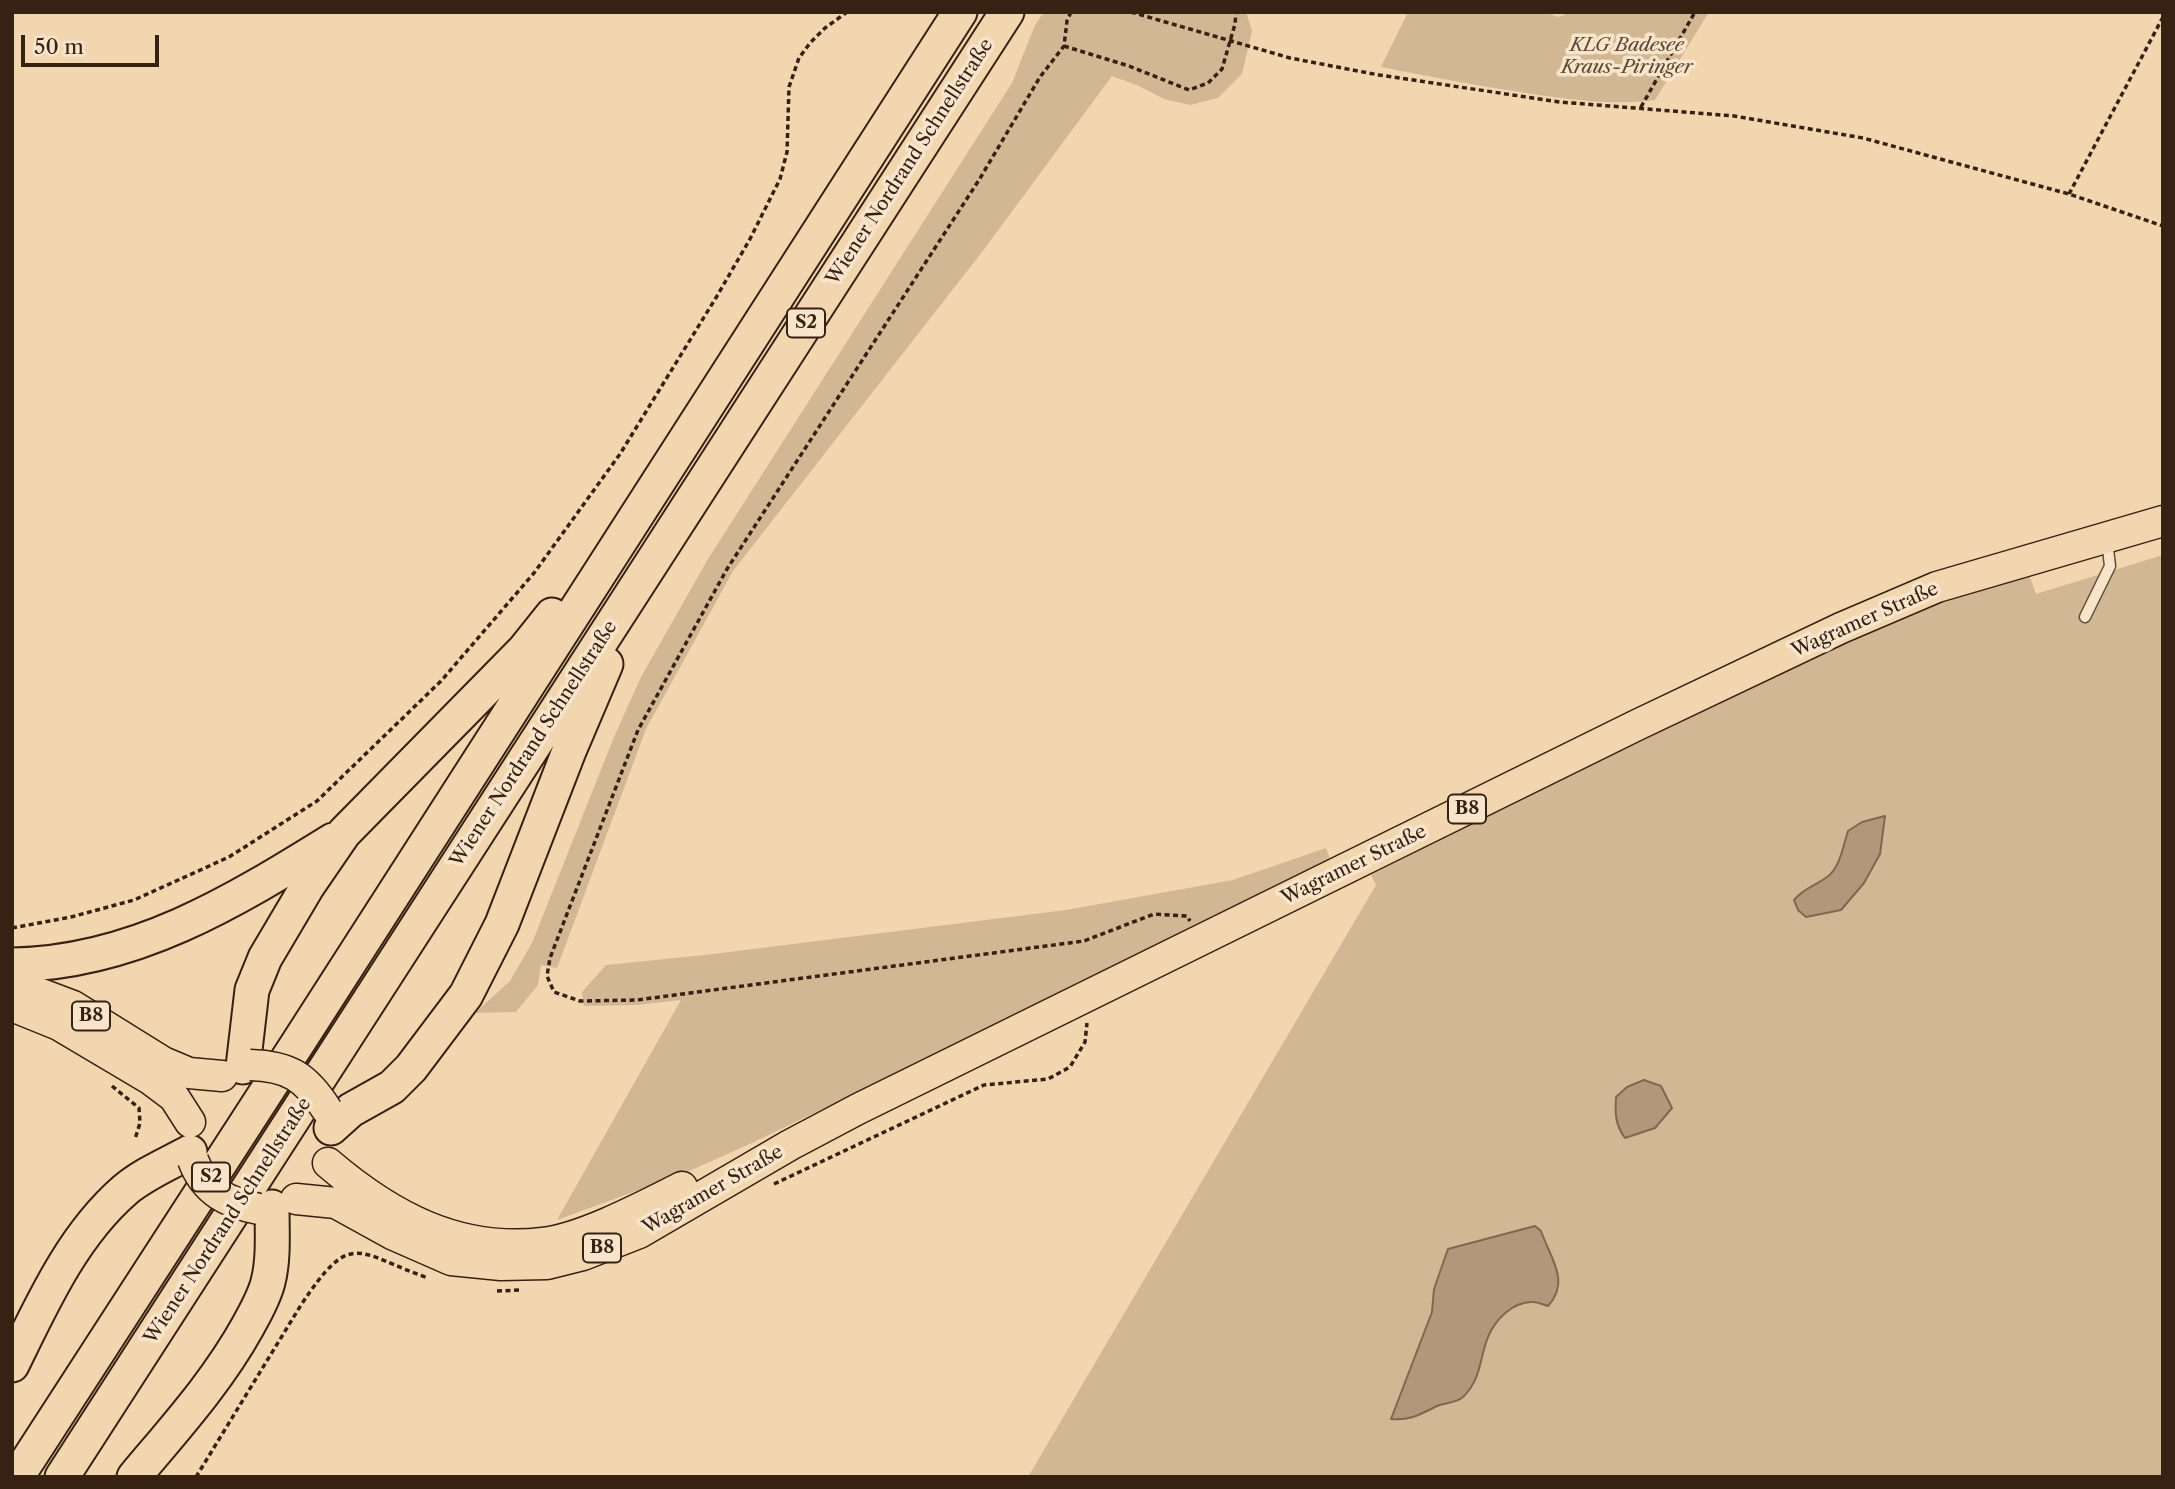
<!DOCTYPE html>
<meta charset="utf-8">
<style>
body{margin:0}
#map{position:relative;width:2175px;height:1489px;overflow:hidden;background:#f2d6af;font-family:"Libre Caslon Text",serif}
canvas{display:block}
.frame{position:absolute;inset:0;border:14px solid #362112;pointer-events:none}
.scale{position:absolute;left:21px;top:35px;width:138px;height:32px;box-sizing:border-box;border:4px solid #362112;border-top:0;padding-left:9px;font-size:21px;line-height:24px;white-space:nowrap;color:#362112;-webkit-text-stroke:5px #f7e4cb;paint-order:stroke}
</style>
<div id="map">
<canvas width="2175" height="1489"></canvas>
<div class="frame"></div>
<div class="scale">50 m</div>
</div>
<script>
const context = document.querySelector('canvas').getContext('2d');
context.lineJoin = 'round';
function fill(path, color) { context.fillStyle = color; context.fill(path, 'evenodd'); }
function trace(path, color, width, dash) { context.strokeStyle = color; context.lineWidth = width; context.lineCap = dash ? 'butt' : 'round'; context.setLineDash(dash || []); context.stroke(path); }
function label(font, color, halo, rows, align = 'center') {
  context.font = font + ' "Libre Caslon Text",serif'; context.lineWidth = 7; context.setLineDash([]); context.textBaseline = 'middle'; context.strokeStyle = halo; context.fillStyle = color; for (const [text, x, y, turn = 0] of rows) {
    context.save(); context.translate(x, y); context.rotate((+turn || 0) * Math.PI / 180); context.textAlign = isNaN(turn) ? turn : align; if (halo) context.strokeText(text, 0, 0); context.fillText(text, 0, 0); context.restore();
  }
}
fill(new Path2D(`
 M1044,12H1246L1252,31L1242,74L1218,98L1190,105L1164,99L1139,86L1112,76L982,252L733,571L646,729L557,968L541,965L538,985L516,1012L475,1013L510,981L532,943L614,737L641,677L708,559L1012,83L1035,25Z
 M1408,12H1546L1558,17L1571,12H1709L1655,100C1611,106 1564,99 1520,92C1473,85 1427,76 1381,67Z
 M2163,555V1477H1028L1376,885L1371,875L1485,818L1484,812L1845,637L2026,566L2036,594Z
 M1326,848L1330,859L1268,894L754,1142L685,1173L557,1220L681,1000L637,1005L584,1006L582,992L606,965L705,955L1066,910L1233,880Z`), '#d2b794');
const water = new Path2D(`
 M1885,816L1880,854L1864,883L1841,910L1806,917L1798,910L1794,900C1804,888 1815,886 1827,877C1840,868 1843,846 1848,831L1862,822Z
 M1644,1080L1661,1086L1672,1108L1655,1128L1625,1138C1615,1125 1615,1112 1616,1097L1627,1087Z
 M1535,1226L1541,1231C1550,1258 1571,1281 1548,1306C1544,1305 1538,1302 1533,1302C1513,1301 1495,1320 1488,1337C1479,1359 1482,1378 1463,1397C1456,1403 1445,1403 1437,1406C1421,1414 1410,1421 1391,1419L1432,1312L1434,1289L1448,1249Z`);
fill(water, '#b2987a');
trace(water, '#806850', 2);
const lane = new Path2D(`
 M2085,617L2110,566L2107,540`);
const primary = new Path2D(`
 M12,983L73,1006L163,1062L189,1073L222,1076
 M12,1006L59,1025L150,1079L174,1097L190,1122
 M328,1163C390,1216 458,1253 543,1243C584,1238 644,1206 682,1187
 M296,1199L336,1203L394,1235L451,1260L501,1265L547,1264L583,1255L639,1233L790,1145L858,1109L1637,725L1841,628L1937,587L2163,521`);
const highway = new Path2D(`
 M12,965C134,963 233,902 333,840
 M243,1067L252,990L265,958L307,887L344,833L524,650L552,615
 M331,1128L351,1110L392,1087L411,1068L466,995L502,924L569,751L606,664
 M12,1365C42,1304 72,1236 125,1190C144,1174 168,1164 190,1152
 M17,1477L296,1046L960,12
 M62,1477L1007,12
 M134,1477C175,1428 217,1382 248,1326C255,1313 264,1298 268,1282C274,1259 272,1232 272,1207`);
trace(lane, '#654e39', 13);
trace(primary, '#362112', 33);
trace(highway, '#362112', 37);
trace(new Path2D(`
 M1071,12L1067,21L1064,46L1040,77L979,180L727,569L638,730L550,958L547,976L554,992L580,1001L637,1000L1084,941L1154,914L1187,916L1190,921
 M1131,12L1290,58L1379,75L1560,102L1734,116L1863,138L2069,194L2163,226
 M1064,46L1129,66L1189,90L1208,83L1222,69L1235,24L1236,12
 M1641,107L1695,12
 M2069,194L2163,17
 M12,928L71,917L134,900L229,857L317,801L441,681L534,573L620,454L717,296L750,239L780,179L787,152L789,87L799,58L810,43L825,28L847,12
 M112,1086L139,1108L140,1123L135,1139
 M774,1184L984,1085L1048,1079L1070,1067L1085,1042L1087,1023
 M497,1291L520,1290
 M196,1477L301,1305C352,1228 356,1253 428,1278`), '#362112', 3.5, [5, 3.5]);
trace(lane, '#f7e4cb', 10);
trace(primary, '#f2d6af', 30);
trace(highway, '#f2d6af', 33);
const primaryBridge = new Path2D(`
 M250,1065C289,1066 306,1077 327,1110
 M193,1160C205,1192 228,1203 259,1209`);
trace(primaryBridge, '#362112', 33, []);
trace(primaryBridge, '#f2d6af', 30);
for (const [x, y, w] of [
 [806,323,38],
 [1467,809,38],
 [91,1016,38],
 [211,1177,38],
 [602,1248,38]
]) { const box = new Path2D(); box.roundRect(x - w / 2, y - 14.5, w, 29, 5); context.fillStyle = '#f7e4cb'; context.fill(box); trace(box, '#362112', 2); }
label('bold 18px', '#362112', null, [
 ["S2",806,323],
 ["B8",1467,809],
 ["B8",91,1016],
 ["S2",211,1177],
 ["B8",602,1248]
]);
label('italic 19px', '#5d4632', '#f7e4cb', [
 ["KLG Badesee",1627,46],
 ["Kraus-Piringer",1627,68]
]);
label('19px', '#362112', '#f7e4cb', [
 ["Wiener Nordrand Schnellstraße",910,162,-57],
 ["Wagramer Straße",1865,620,-24],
 ["Wiener Nordrand Schnellstraße",534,744,-57],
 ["Wagramer Straße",1354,865,-26],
 ["Wagramer Straße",713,1190,-30],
 ["Wiener Nordrand Schnellstraße",228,1221,-57]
]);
</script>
